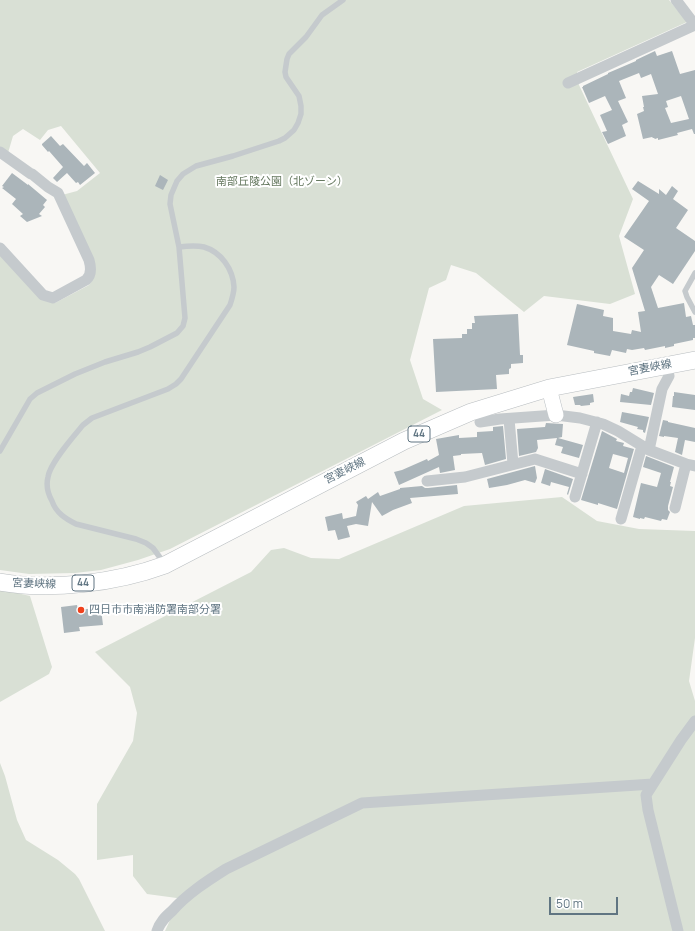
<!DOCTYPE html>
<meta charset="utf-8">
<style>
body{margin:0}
#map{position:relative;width:695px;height:931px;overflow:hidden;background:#f8f7f4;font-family:Manrope,sans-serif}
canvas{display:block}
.scale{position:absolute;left:549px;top:897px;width:69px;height:18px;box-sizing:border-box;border:2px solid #607582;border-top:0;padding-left:5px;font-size:12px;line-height:14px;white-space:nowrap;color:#607582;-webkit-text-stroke:3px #fff;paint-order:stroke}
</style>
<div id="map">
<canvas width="695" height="931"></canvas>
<div class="scale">50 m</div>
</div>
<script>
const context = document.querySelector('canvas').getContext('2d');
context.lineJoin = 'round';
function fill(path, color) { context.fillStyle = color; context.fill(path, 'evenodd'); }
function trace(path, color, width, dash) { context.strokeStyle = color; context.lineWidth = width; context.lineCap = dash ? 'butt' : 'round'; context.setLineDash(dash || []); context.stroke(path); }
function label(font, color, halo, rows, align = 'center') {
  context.font = font + ' Manrope,"Noto Sans JP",sans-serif'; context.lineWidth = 4; context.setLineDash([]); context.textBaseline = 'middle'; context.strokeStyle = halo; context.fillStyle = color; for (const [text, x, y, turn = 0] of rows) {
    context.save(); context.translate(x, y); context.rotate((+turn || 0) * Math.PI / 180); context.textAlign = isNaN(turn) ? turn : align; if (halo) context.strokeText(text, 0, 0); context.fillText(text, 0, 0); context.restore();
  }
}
fill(new Path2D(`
 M0,0H669L687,22L577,72L579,85L633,199L619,236L635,294L610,304L544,296L524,312L476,273L451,265L446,280L429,288L410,360L423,399L442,410L170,549L138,560L101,570L75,573L29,574L0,570V252L55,303L89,285L93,279L62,195L77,191L100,173L61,126L48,130L40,140L23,129L13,136L8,153L0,147Z
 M562,497L597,521L639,529L695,531V638L689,681L695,701V931H165L171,918L184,899L147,894L133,876V855L97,860V804L133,741L137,713L130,687L95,652L251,572L271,550L284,548L311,558L339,559L464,506Z
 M0,589L30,596L52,667L49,674L0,702Z
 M0,763L5,776L17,820L26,840L58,860L75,874L79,879L105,931H0Z`), '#d9e0d5');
fill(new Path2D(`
 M655,51L657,56L672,51L680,74L695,70V134H694L692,129L677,133L678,135L658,140V138L655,139L654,138H653L652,137L643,139L637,114L644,111L643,107H644L642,96L658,94L651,74L641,78L639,73L619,81L626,98L618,101L628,122L622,125L626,136L608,144L602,132L607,131L600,115L612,110L605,96L589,103L582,87H583V86L608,74V73L636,61V60ZM681,96L689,119L671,123L665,108L668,107L666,101Z
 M51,136L60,146L63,144L84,166L87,163L95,173L80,185L78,182L76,183L67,173L57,182L53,178L63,167L49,151L48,152L42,145V144Z
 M12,173L28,185V184L47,200L43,205L45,207L39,214L42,216L27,222L20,216L23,214L12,204L16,199L2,188L4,187L2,186Z
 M160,175L168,180L163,190L155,186Z
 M638,181L659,194V189L666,195L672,186L678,191L673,199L688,210L676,228L695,241V251L673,284L659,275L651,287L658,308L684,303L686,317L691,316L693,325H695V338H693V340L674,344V346L665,348V346L645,350L644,348L632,350L627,349L626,353L612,350L610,356L594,353V351L567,345L577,304L604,310L603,316L613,318V331L631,334L632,330L641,332L638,312L645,311L632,268L644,250L624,237L649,201L632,189Z
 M518,314L520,355H523V363L511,364V368L509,369V374L496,375L497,389L436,392L433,339L462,338V334H467V329H472V323H475L474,316Z
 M633,388L654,393L651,405L620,402L621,394L629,396L630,392H632Z
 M674,392L695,395V410L672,407L673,396H674Z
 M593,394L594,402L590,403V405L581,406L580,405H575L573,397Z
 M622,412L649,417L645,433L643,432V430L637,429L638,427L620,422Z
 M663,420L668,421V422L695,428V442L685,440L682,455L675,452L678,438L664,436V437L659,436Z
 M546,423L563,424L562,437L558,438L583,445L579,458L561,453L563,447L555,445L557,438L537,440L538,448L536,452L519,456L517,429L545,427Z
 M503,426L506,459L485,465L482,453L461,454V455L453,456L455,470L440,473L439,467L399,485L394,472L402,470L427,459L428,461L439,455L436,439L459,435V438L477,437V432L493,431V427Z
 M602,431L617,439L616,441L624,443L623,446L634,449L617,509L598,503V505L581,500ZM613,454L628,458L624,473L609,468Z
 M646,456L674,467L670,482H671L670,486L673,487L668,506V510L670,512L667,520L662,519L661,521L645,517L644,519L640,518V519L633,517L641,483L657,487L661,473L643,467Z
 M535,466L537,478L535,483L525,480L507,485L489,488L487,479Z
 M545,469L573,479L568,495L567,494L569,487L551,482L550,486L541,483Z
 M457,485L458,494L410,498L412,503L393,510L382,516L372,502L368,526L356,524L347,526L350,537L338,540L335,530L328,531L325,517L342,513L343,519L356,516L358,505L356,502L366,496L368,499L378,492L380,496L400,489V488L422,486L425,488H428Z
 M77,605L78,610L96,608V609H101L103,625L79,627L80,631L64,633L61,607Z`), '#abb5ba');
const secondary = new Path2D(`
 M549,388L556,415`);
const primary = new Path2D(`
 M0,582C51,591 116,583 165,565L404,441L471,412L549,388L695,360`);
trace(secondary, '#b7bdc1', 16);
trace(primary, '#b8bdc0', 18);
trace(new Path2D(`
 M695,273L685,291L687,297L695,312
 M0,451L30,399L37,393L75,374L105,362L138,352L150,347L177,333L183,326L185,318L179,247L170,204L171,195L177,181L183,174L196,166L233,156L279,141L285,138L294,130L298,123L301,114V106L299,96L286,77L285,72L287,59L289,54L306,37L322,15L343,0
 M164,563L153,548L146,543L136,539L76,524C66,519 56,513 52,501C48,494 46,485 48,477C50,463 73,437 83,425L92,418L168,389L176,384L181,379L230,305C232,299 234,293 234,287C233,269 221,252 204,247C195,245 187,246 179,247`), '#c5cacd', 5.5);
trace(new Path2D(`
 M676,0L695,25
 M568,83L695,25
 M0,152L31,174H32L48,187L58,193L89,260C91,267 92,275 86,280L53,298L43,295L0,248
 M509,419L513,464
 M480,422L500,419L556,415L580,418L603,424L618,431L649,450L686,464L695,466
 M649,450L662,389L669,376L666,365
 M427,481L465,477L535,459L582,474
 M575,497L597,422
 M675,508L686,464
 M621,519L642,446
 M157,931C160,922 165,917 172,911C187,894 207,881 226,869L362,803L653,784
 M678,931L648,810L646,795L681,740L695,721`), '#c5cacd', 11);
trace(secondary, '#fff', 15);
trace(primary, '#fff', 17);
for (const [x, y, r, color] of [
 [81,610,4,"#f0411c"]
]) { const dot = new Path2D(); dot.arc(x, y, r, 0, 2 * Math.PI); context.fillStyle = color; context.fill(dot); trace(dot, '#fff', 1.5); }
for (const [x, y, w] of [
 [419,434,22],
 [83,583,22]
]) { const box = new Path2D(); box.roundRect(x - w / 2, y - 8, w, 16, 3); context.fillStyle = '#fff'; context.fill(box); trace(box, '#607582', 1); }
label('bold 10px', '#607582', null, [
 ["44",419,434],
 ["44",83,583]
]);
label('11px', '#667960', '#fff', [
 ["南部丘陵公園（北ゾーン）",282,182]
]);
label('11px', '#607582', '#fff', [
 ["宮妻峡線",650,368,-11],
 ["宮妻峡線",345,471,-27],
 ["宮妻峡線",34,584,2]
]);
label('11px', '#607582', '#fff', [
 ["四日市市南消防署南部分署",89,610]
], 'left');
</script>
